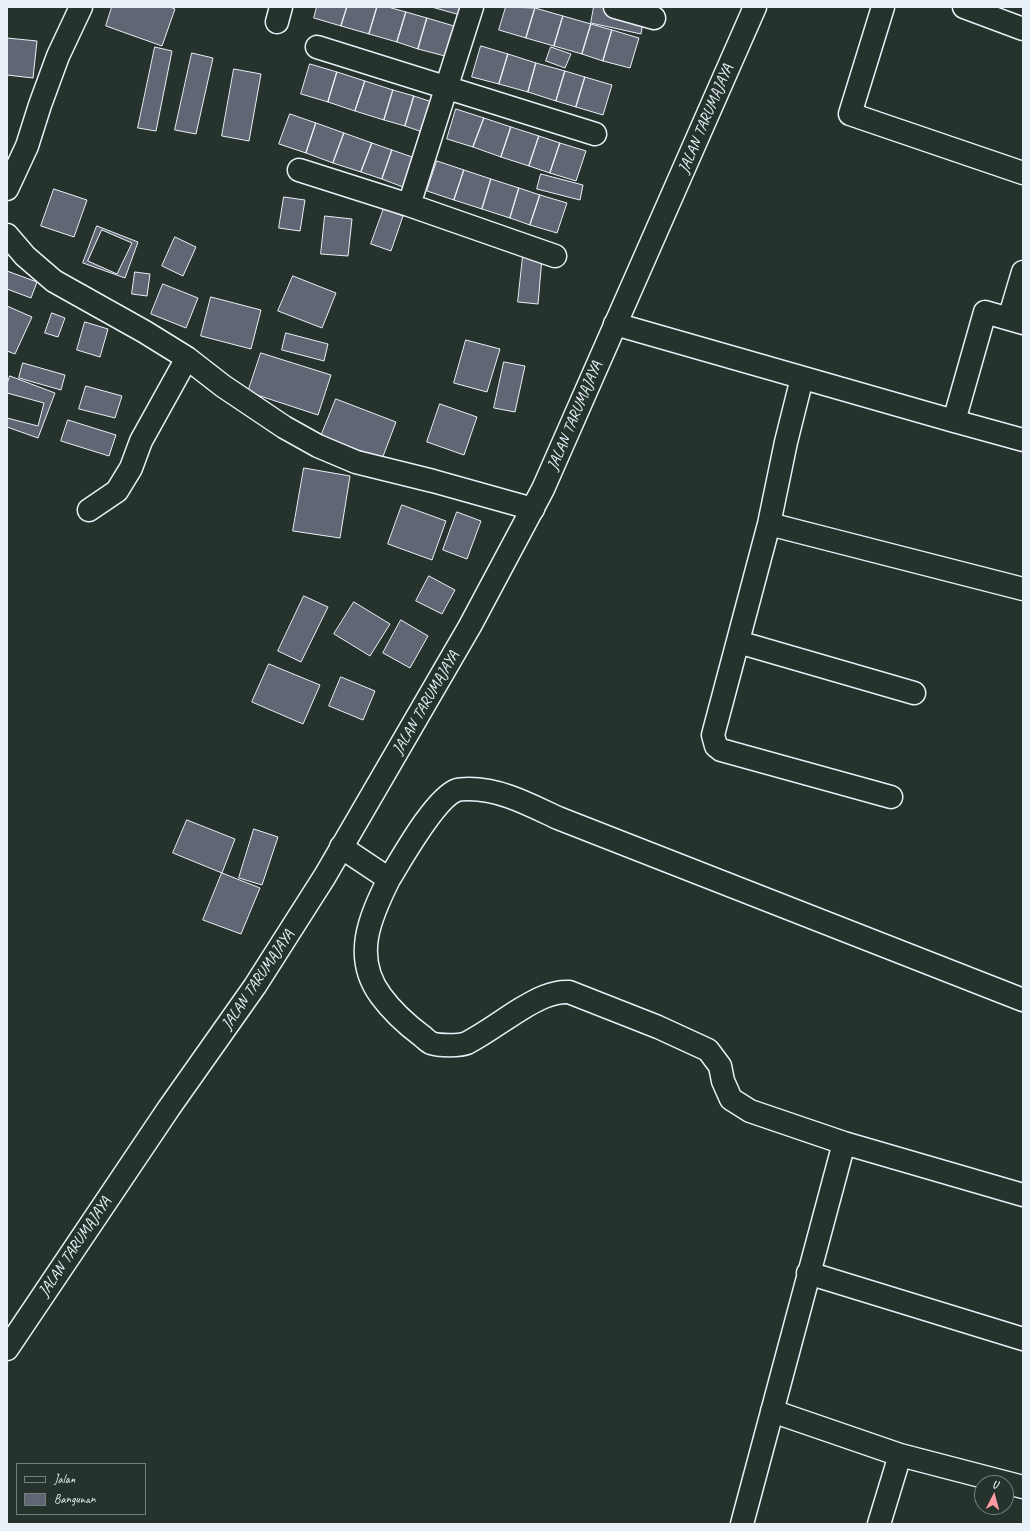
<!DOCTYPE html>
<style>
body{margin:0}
#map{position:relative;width:1030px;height:1531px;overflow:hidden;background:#26332d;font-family:Caveat,sans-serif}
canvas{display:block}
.frame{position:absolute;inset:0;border:8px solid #e8f1f8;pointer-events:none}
.legend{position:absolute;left:16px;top:1463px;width:130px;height:52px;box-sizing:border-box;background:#26332d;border:1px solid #747f7e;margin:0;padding:5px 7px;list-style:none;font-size:12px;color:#e8f1f8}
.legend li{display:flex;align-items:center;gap:8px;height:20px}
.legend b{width:20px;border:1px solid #747f7e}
.north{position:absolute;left:974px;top:1475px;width:40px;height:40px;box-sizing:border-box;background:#26332d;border:1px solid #747f7e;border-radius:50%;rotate:6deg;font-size:11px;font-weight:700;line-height:16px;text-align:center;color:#e8f1f8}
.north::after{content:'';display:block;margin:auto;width:14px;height:18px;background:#ff9aa2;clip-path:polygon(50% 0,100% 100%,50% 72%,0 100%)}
</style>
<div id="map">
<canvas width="1030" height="1531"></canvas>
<div class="frame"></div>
<ul class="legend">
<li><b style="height:5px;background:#26332d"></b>Jalan</li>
<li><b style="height:11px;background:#616674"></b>Bangunan</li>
</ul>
<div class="north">U</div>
</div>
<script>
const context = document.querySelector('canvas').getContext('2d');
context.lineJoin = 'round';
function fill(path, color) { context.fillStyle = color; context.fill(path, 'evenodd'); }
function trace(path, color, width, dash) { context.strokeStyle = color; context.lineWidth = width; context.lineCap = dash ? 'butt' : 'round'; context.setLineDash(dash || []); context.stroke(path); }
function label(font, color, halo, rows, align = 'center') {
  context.font = font + ' Caveat,sans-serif'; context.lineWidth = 3; context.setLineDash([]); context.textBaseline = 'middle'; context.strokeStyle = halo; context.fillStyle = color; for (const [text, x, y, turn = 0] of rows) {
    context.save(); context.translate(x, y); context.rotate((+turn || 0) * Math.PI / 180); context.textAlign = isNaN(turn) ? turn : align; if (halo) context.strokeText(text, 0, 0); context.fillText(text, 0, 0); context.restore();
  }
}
const building = new Path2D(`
 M112,7H170L175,9L162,46L106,26Z
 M317,7H347L341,26L314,18Z
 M347,7H377L369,34L341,26Z
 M377,7H388L406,12L397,42L369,34Z
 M432,7H460L458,14Z
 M506,7L535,8L526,38L499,30Z
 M594,7H602L644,16L641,34L591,23Z
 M535,8L563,16L554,46L526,38Z
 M406,12L427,18L418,49L397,42Z
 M563,16L591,24L582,54L554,46Z
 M427,18L454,26L445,56L418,49Z
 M591,24L612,30L603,61L582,54Z
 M612,30L639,38L630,68L603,61Z
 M7,38L37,41L33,78L7,75Z
 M481,46L508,54L499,84L472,77Z
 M155,47L172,51L156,131L138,128Z
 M551,47L571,54L565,68L546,61Z
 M192,53L213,58L196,134L175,130Z
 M508,54L536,63L528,92L499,84Z
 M536,63L565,71L556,101L528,92Z
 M310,64L337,72L328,102L301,94Z
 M234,69L261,74L249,141L222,136Z
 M565,71L585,77L576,107L556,101Z
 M337,72L365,81L355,111L328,102Z
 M585,77L612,85L603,115L576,107Z
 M365,81L393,90L384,120L355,111Z
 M393,90L414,96L405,126L384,120Z
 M414,96L441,105L431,135L405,126Z
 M456,109L484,118L473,147L447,139Z
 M290,114L316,123L306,153L279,144Z
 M484,118L511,127L501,157L473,147Z
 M316,123L344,133L333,163L306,153Z
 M511,127L539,136L529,166L501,157Z
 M344,133L372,143L361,172L333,163Z
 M539,136L560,143L550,173L529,166Z
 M372,143L392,150L382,179L361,172Z
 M560,143L586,151L576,181L550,173Z
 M392,150L418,159L408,189L382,179Z
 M437,161L464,170L454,200L427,191Z
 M464,170L491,179L482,209L454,200Z
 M541,174L583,185L580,200L537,189Z
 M491,179L519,188L510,218L482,209Z
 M519,188L540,195L530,225L510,218Z
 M54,189L87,200L74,237L41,226Z
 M540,195L567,203L557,233L530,225Z
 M284,197L305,200L300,231L279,228Z
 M384,208L403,216L391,251L371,244Z
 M325,216L352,219L348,256L321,254Z
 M97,226L138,242L125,278L83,263Z
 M102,230L132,243L117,274L88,261Z
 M175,237L196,247L183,276L162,266Z
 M523,256L542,258L538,304L518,302Z
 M7,271L37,282L31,298L7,289Z
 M135,272L150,274L147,296L132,294Z
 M293,276L336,293L322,328L278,311Z
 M163,284L198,298L186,328L151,314Z
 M211,297L261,310L251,349L201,336Z
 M7,306L32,317L15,354L7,351Z
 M52,313L65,318L58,337L45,333Z
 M85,322L108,329L100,357L77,350Z
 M286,333L328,344L324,361L282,350Z
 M466,340L500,349L487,392L454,383Z
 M261,353L331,375L318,415L248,392Z
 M504,362L525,366L515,412L494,408Z
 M23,363L65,375L61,390L19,378Z
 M10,376L55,393L38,438L7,427V384Z
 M86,386L122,396L115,418L79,409Z
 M7,393L44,403L38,426L7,418Z
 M336,399L396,422L382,459L321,436Z
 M440,404L477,417L464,455L427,442Z
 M68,420L116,435L109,456L61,441Z
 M304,468L350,476L340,538L293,531Z
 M402,505L446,521L432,560L388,544Z
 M457,512L481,521L467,559L443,550Z
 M429,576L455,590L442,614L416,601Z
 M304,596L328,607L301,662L278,651Z
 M354,602L390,624L370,656L334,634Z
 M401,620L428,636L410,668L383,653Z
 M269,664L320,685L303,724L252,702Z
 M341,677L375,691L363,720L329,706Z
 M187,820L235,839L222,873L173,853Z
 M254,829L278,837L262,885L239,878Z
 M222,873L260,888L241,934L203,920Z`);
fill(building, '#616674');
trace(building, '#e8f1f8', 1);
const minor = new Path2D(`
 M615,7L654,18
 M883,7L850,114L1023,173
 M964,7L1023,29
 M277,22L281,7
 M317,47L595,134
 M299,170L409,205L555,256
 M7,189L27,146L40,105L58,56L81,7
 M409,205L472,7
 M7,235L25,256L54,281L145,332L187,358L223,386L284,427L318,446L356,462L433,481L533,509
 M1009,319L1023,272
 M615,324L954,421L985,312L1023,323
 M802,378L786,442L769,524L713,735L716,746L721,750L891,797
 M954,421L1023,440
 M89,510L117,491L131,468L141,441L187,358
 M769,524L1023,589
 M738,642L914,693
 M341,847L389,879C370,917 352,957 381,996C392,1011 406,1024 422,1036C425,1038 428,1042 431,1043C439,1046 460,1046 467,1043C486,1033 503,1020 521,1009C536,1000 552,991 569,992L658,1027L708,1050L720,1066L723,1081L731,1099L750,1111L844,1143L1023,1195
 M389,879C402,858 435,798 457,790C460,789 465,789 469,789C501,789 530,805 558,818L1023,1000
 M808,1273L1023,1339
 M772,1411L900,1455L1023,1487
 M742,1524L844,1143
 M879,1524L900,1455`);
const tertiary = new Path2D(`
 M7,1349L169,1108L255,986L325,876L470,626L543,489L755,7`);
trace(minor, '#e8f1f8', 25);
trace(tertiary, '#e8f1f8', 25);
trace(minor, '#26332d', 22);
trace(tertiary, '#26332d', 22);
label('16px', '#e8f1f8', '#26332d', [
 ["JALAN TARUMAJAYA",706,119,-67],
 ["JALAN TARUMAJAYA",575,416,-67],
 ["JALAN TARUMAJAYA",426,703,-60],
 ["JALAN TARUMAJAYA",258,980,-56],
 ["JALAN TARUMAJAYA",75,1247,-56]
]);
</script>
